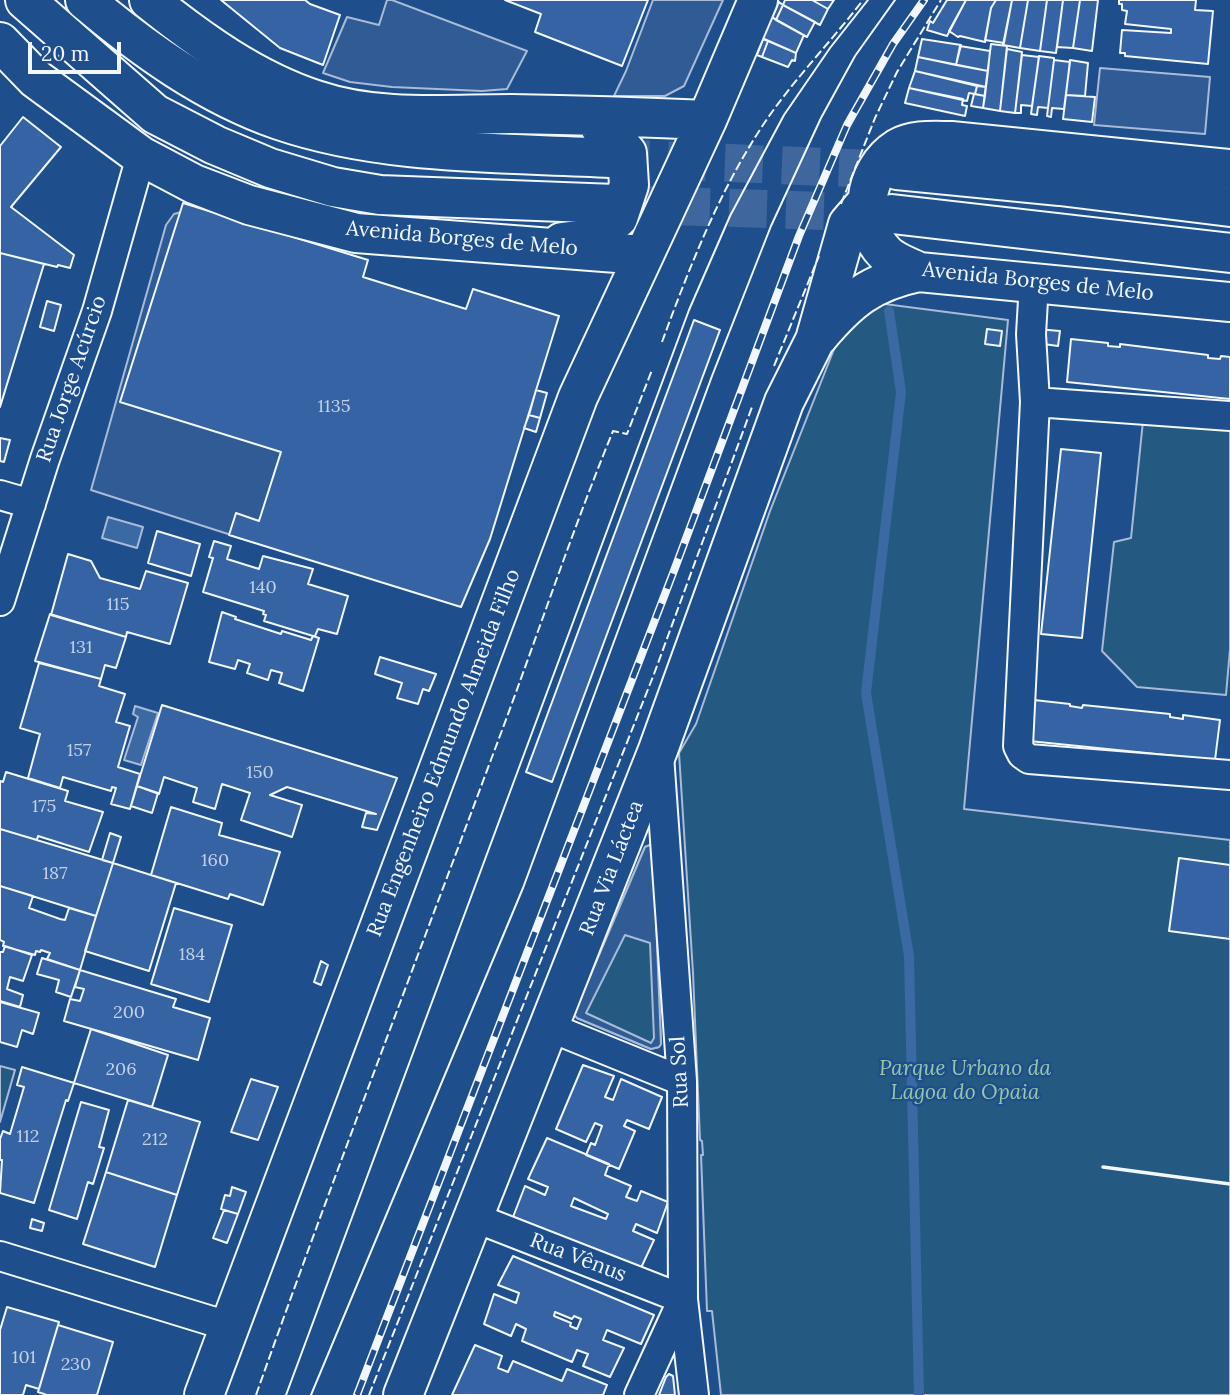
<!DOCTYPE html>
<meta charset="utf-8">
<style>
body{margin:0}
#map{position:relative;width:1230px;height:1395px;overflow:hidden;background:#1f4e8c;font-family:Lora,serif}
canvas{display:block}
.scale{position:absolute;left:28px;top:42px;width:93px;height:32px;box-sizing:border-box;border:4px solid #f2f6ff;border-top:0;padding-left:9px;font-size:21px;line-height:24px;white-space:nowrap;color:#f2f6ff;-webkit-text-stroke:5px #1f4e8c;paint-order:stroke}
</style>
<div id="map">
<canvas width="1230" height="1395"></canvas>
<div class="scale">20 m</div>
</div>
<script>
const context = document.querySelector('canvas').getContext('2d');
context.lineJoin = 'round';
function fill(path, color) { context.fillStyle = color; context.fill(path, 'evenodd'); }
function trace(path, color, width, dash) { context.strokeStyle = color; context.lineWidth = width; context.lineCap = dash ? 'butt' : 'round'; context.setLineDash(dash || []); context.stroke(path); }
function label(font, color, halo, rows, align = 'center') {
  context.font = font + ' Lora,serif'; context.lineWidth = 5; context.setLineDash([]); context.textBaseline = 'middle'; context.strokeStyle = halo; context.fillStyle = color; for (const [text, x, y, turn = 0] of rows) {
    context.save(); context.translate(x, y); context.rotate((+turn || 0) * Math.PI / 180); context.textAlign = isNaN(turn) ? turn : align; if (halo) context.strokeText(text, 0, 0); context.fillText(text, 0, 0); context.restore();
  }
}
const green = new Path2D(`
 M877,303L1008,320L964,809L1230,840V1395H721L712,1311H707L701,1155H703L702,1141L700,1140L693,973L679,753L696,724L770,511L840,334Z
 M1143,421L1230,428V649L1226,695L1137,687L1102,651L1114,542L1131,538Z
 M650,845L655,894L661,1044L659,1047L651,1049L577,1018L574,1014L645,847Z
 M0,1066L15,1070L0,1122Z`);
fill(green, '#245a82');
trace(green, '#a8bbd7', 2);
const parking = new Path2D(`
 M387,0H392L527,51L507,89L482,91L392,87L350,82L323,73L347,17L379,25Z
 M653,0H723L684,86L665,96H614L626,71Z
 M1100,68L1210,77L1205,134L1094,125Z
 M189,210L344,252L253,542L91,490L166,225L174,214Z
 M650,845L652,846L655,894L661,1044L659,1047L651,1049L577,1018L574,1014L645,847ZM625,935L650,943L654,1038L651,1043L586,1013Z`);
fill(parking, '#305b95');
trace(parking, '#a8bbd7', 2);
const water = new Path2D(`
 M108,517L143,527L137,548L102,538Z
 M135,706L158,713L141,765L124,760L138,717L133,714Z`);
fill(water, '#3b69a3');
trace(water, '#a8bbd7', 2);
trace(new Path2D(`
 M889,311L901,392L866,693L909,956L919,1395`), '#3b69a3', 10);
const building = new Path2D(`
 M221,0H305L310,4L340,15L323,65L280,48Z
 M505,0H648L622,66L535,32L541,14Z
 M785,0H812L828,9L820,25L783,5Z
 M812,0H834L828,9Z
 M947,0H966L947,36L927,30L930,21L933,23Z
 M966,0H996L991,8L985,42L960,36L958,37L949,31Z
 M996,0H1012L1004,43L985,40L991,8Z
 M1012,0H1028L1020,48L1003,45Z
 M1028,0H1047L1040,51L1020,48Z
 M1047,0H1063L1056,53L1040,51Z
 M1063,0H1080L1073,48L1057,47Z
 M1080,0H1098L1092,51L1073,48Z
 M1119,0H1196L1195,10L1213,11L1208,64L1125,56V53H1120L1122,30L1171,33V29L1125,24L1127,11L1122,10V4H1119Z
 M779,2L783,5L776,20L772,17Z
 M783,5L815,22L807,37L776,20Z
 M770,16L804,35L796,53L762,38Z
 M763,39L768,41L762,57L757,55Z
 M922,39L961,45L956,65L918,57Z
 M768,41L796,53L795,61L792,60L788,67L762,57Z
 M991,44L1007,46L1000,111L983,108Z
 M960,46L990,51L988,71L956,65Z
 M1007,49L1022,52L1015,113L1000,111Z
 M1022,55L1039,57L1032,106L1021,105V113H1015Z
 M1039,56L1054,58V60L1048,108L1038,107L1037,115L1031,114Z
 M918,57L988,71L986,87L915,71Z
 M1054,60L1070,62L1064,109L1052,108L1051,117L1047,116Z
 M1070,60L1088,63L1085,96L1066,95Z
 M915,71L977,86L975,94L969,93L967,101L909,88Z
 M977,86L986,87L985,96L975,94Z
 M909,88L963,99L962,105L967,106L965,116L905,103Z
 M974,94L985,96L983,108L971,106Z
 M1066,95L1095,97L1092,122L1063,119Z
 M23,117L61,147L11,207L74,255L70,268L58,265L57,267L0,253V146Z
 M183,203L368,260L363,277L466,309L473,289L559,316L490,539L461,607L229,535L236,513L259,521L281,452L120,402Z
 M0,253L44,264L0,407Z
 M47,301L61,305L54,331L40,327Z
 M694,320L720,330L552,782L526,772Z
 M987,329L1002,331L1000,346L985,344Z
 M1037,329L1060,331L1058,346L1036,343Z
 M1071,339L1108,343V346L1120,347V344L1208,355V358L1220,359L1221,356L1230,357V399L1067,382Z
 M536,390L547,393L540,418L529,415Z
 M529,415L540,418L536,432L524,428Z
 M0,438L10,440L4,462L0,461Z
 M1061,449L1101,453L1082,638L1041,634Z
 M157,531L200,544L191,576L148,563Z
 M214,541L231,546L227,559L259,569L263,556L313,569L308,584L348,596L337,634L318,629L315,636H313L264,621L266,615L263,614L264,611L203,592L213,558L209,557Z
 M68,554L91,561L100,578L140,589L146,571L188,583L170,644L127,632L126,637L51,615Z
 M222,612L236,617L235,619L281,634L282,631L311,640L313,636L319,638L303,691L279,683L282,673L271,670L268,680L247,673L250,664L238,660L235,669L209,662Z
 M50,614L126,637L116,668L105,665L101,679L35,661Z
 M380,657L436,674L429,691L423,689L418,704L397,698L402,683L375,674Z
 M39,663L101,679L99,686L125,694L116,722L130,726L118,767L140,774L130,809L111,804L116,788L112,787L111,791L63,777L60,788L28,778L40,734L20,728Z
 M1034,700L1070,704V706L1082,708L1083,705L1170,714V717L1183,719V715L1220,720L1215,760L1029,741Z
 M162,705L397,778L377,830L362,827L366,813L376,814L287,787L270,795L302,805L292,837L241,820L250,793L222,784L215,809L193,802L197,788L164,777L159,794L137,786Z
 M6,772L68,791L65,801L103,812L89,852L38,836L37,840L0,829V781L3,782Z
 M137,786L158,793L152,813L131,806Z
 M171,807L222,823L219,835L280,852L263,905L230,894L228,899L151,875Z
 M0,829L113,863L96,916L0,886Z
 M110,833L121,837L113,863L102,860Z
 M1179,858L1230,865V939L1169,931Z
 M113,863L176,883L149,971L85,951Z
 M0,886L33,896L29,908L60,919L65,920L69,908L96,916L80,970L47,959L50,953L41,950L40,952L36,951L35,955L3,946L4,942L0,940Z
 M174,908L232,925L209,1002L151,984Z
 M5,946L32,955L23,981L10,977L7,989L23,995L20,1007L0,1001V952H3Z
 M42,958L80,970L71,997L56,992L59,980L37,974Z
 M321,961L328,965L321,985L314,982Z
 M80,970L176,999L173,1007L210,1018L198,1060L64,1021L70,999L80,1001L84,989L75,987Z
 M0,1002L39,1013L33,1034L22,1030L17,1047L0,1042Z
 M91,1029L168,1055L152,1107L74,1083Z
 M583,1065L614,1076L605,1097L613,1100L621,1079L662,1097L649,1129L627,1120L624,1126L635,1131L619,1169L586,1155L591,1143L595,1145L602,1126L595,1123L586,1142L556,1129Z
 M22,1067L74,1083L68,1101L66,1100L34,1203L0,1193L2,1160H0V1139L3,1131L10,1134L24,1087L17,1085Z
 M251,1079L278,1087L258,1140L231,1132Z
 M128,1100L200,1122L177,1195L106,1172Z
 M81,1102L109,1110L99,1147L104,1148L93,1184L88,1182L77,1219L49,1210Z
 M547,1138L609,1164L605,1175L631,1186L626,1197L637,1201L641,1191L668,1202L657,1233L636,1224L633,1231L654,1240L640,1270L513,1217L525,1186L545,1195L548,1187L528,1179ZM574,1198L608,1214L606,1219L571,1206Z
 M106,1172L177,1195L155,1267L83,1244Z
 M232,1187L246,1192L238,1214L221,1209L225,1195L230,1196Z
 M224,1210L238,1214L227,1243L213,1238Z
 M32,1219L44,1223L42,1231L30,1228Z
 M513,1256L654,1315L641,1344L607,1330L603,1340L624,1348L610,1377L583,1366L588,1354L577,1350L572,1362L522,1341L526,1329L516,1324L511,1336L484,1324L494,1294L516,1303L519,1293L498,1285ZM555,1312L572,1319L574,1316L581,1319L577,1329L570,1326L571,1323L554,1316Z
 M7,1307L59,1322L39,1389L26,1385L23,1395H0V1330Z
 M58,1325L113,1342L97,1395H47L38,1392Z
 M475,1345L502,1356L498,1368L508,1372L513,1361L562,1381L567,1369L607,1385L603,1395H452Z
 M669,1374L673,1376L675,1395H659L666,1377Z`);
fill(building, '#3563a3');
trace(building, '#f2f6ff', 2);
trace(new Path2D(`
 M611,158L897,170
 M615,204L886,213`), '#3f679d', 38, [38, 19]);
const street = new Path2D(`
 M1034,283L1031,334L1035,402L1018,746L1022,754L1029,759L1230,775
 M1035,402L1230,416
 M0,495L31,504
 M0,601L45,459L97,311L141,156
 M659,755L682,1081L683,1299L694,1395
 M549,1027L682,1081
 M473,1217L683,1299L639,1395
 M0,1256L228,1326`);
const secondary = new Path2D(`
 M149,0C199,40 254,80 316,100C378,121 446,114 511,114C576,115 641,117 707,120
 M0,42L36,79L141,156L194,184L249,205L356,233L643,255
 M1230,169L951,141C934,141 914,139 898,148C863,170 856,225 886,254C894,262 909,267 919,272L1230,302
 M562,242L593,238L618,218L629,185L627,153L613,136L600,127
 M818,337C849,300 871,282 919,272
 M204,1395L578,397L707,120L758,0
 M403,1395L658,750L784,402L815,340L848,224L866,203`);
const primary = new Path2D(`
 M25,0L155,114L215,145L270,168L333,187L380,195L615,204
 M85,0C143,49 207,95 279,120C384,156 502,152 611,158
 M897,170L1060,186L1230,207
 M892,214L1230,253`);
trace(street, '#f2f6ff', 32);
trace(secondary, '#f2f6ff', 42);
trace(primary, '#f2f6ff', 42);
trace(street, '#1f4e8c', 28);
trace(secondary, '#1f4e8c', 38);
trace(primary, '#1f4e8c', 38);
trace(new Path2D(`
 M286,1395L689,310L730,216L784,115L830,48L868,0
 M311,1395L523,888L712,376L771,226L821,118L855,56L895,0`), '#f2f6ff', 2);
const rail = new Path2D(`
 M357,1395L675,568L799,236L847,125L893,44L924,0`);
trace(rail, '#f2f6ff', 8);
trace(rail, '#1f4e8c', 5, [16]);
trace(new Path2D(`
 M841,204L875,118L897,72L941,0
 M662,342C691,263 723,181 772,112C800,73 834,38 863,0
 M774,366L819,256
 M256,1395C333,1178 415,964 495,749C535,643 570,536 613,431L627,434L652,370
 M369,1395L654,674L752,407`), '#f2f6ff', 2, [9, 3.5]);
trace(new Path2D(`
 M1103,1167L1230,1184`), '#f2f6ff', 3.5);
label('18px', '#c3d1e8', null, [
 ["1135",334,407],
 ["140",263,588],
 ["115",118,605],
 ["131",81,648],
 ["157",79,751],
 ["150",260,773],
 ["175",44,807],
 ["160",215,861],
 ["187",55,874],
 ["184",192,955],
 ["200",129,1013],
 ["206",121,1070],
 ["112",28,1137],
 ["212",155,1140],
 ["101",24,1358],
 ["230",76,1365]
]);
label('21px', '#f2f6ff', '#1f4e8c', [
 ["Avenida Borges de Melo",462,239,5],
 ["Avenida Borges de Melo",1038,282,6],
 ["Rua Jorge Acúrcio",72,379,-71],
 ["Rua Engenheiro Edmundo Almeida Filho",444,753,-69],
 ["Rua Via Láctea",612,868,-69],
 ["Rua Sol",680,1072,-93],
 ["Rua Vênus",578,1258,21]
]);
label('italic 21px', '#97c8a6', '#1f4e8c', [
 ["Parque Urbano da",965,1069],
 ["Lagoa do Opaia",965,1093]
]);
</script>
